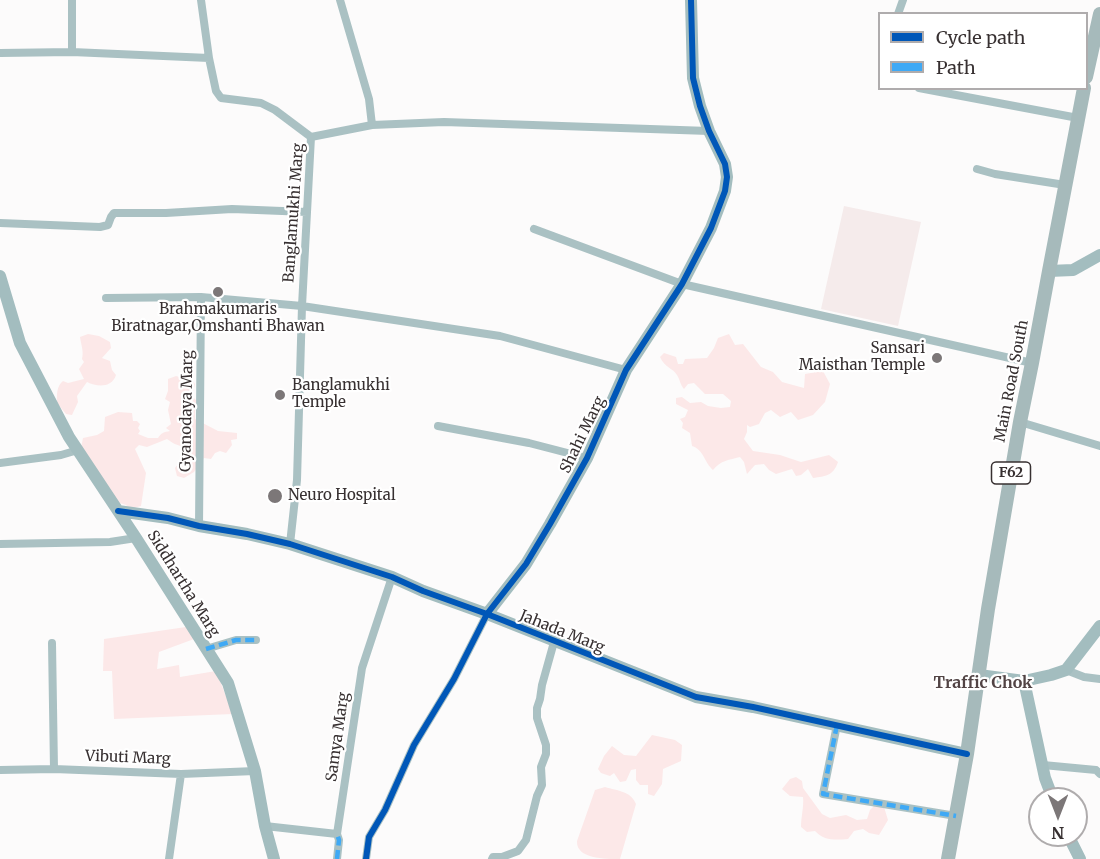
<!DOCTYPE html>
<style>
body{margin:0}
#map{position:relative;width:1100px;height:859px;overflow:hidden;background:#fcfbfb;font-family:Merriweather,serif}
canvas{display:block}
.legend{position:absolute;left:878px;top:12px;width:210px;height:78px;box-sizing:border-box;background:#fff;border:2px solid #afacad;margin:0;padding:8px 10px;list-style:none;font-size:18px;color:#373031}
.legend li{display:flex;align-items:center;gap:12px;height:30px}
.legend b{width:30px;border:2px solid #afacad}
.north{position:absolute;left:1028px;top:787px;width:60px;height:60px;box-sizing:border-box;background:#fff;border:2px solid #afacad;border-radius:50%;rotate:180deg;font-size:16px;font-weight:700;line-height:24px;text-align:center;color:#373031}
.north::after{content:'';display:block;margin:auto;width:21px;height:27px;background:#7c7778;clip-path:polygon(50% 0,100% 100%,50% 72%,0 100%)}
</style>
<div id="map">
<canvas width="1100" height="859"></canvas>
<ul class="legend">
<li><b style="height:8px;background:#0057b8"></b>Cycle path</li>
<li><b style="height:8px;background:#3fa9f5"></b>Path</li>
</ul>
<div class="north">N</div>
</div>
<script>
const context = document.querySelector('canvas').getContext('2d');
context.lineJoin = 'round';
function fill(path, color) { context.fillStyle = color; context.fill(path, 'evenodd'); }
function trace(path, color, width, dash) { context.strokeStyle = color; context.lineWidth = width; context.lineCap = dash ? 'butt' : 'round'; context.setLineDash(dash || []); context.stroke(path); }
function label(font, color, halo, rows, align = 'center') {
  context.font = font + ' Merriweather,serif'; context.lineWidth = 4.5; context.setLineDash([]); context.textBaseline = 'middle'; context.strokeStyle = halo; context.fillStyle = color; for (const [text, x, y, turn = 0] of rows) {
    context.save(); context.translate(x, y); context.rotate((+turn || 0) * Math.PI / 180); context.textAlign = isNaN(turn) ? turn : align; if (halo) context.strokeText(text, 0, 0); context.fillText(text, 0, 0); context.restore();
  }
}
fill(new Path2D(`
 M844,206L921,222L898,326L821,309Z`), '#f5ebeb');
fill(new Path2D(`
 M88,334L99,336L110,342L111,348L102,358L110,361L112,370L116,375C112,388 97,387 87,382L77,396L78,402L72,415L66,414L57,403C57,395 56,387 63,381L68,383L84,379L79,369L84,362L82,359C84,351 81,345 80,337Z
 M729,334L735,345L743,344L761,367L773,372L782,382L804,388L805,374L823,371L830,384L825,402L813,415L798,420L791,412L780,417L771,410L765,413L759,424L750,427L747,425V432L744,439L753,451L780,455L801,462L829,455L838,462C833,476 826,476 813,478L808,469L801,475L796,476L792,469L776,474L769,470L764,464L755,465L747,474L744,462L740,457C729,460 721,460 713,470C704,462 704,450 692,446L690,433L682,428L683,423L680,419L685,417L688,410L676,404V398L682,397L690,403L701,402L708,406L721,408L730,407L731,401L723,394H705L694,383L688,384L684,389C680,384 680,380 677,375C673,368 665,368 660,357L664,353L676,357L678,364H683L685,359L707,358L714,348L718,338Z
 M176,376L193,381L195,384L192,396L197,401L195,411V419L218,431L237,433V439L231,440L232,445L226,453L220,451L215,453L211,459L204,458L194,472L184,478L177,476L175,468L179,462L189,457L188,446C179,447 174,444 167,439L147,447L139,445L135,449L146,473L141,506L130,509L126,505L117,502L81,448L83,438L97,435L104,431L105,417L118,412L132,413L133,421H137L140,424L138,428L140,431L138,434L148,438H158C161,433 164,432 170,431L166,428L171,424L168,410L170,402L165,399L168,391V379Z
 M186,627L194,639L159,652L157,669L179,665L180,677L216,671L233,714L114,719L112,671H103L104,639Z
 M652,735L675,740L682,745L681,761L663,769L662,784L654,796L648,794V785H640L636,780V769L631,770L626,781L620,782L614,773L610,776L601,773L598,769L604,756L612,746L624,755L636,756Z
 M796,777L802,781L803,788L822,814L830,818L846,815L857,820L867,819L870,810L874,806L884,807L888,820L879,835L869,833L863,829L854,831L848,839C835,840 824,841 815,831L807,832L801,827C801,817 804,807 803,797L790,796L782,789L790,779Z
 M605,787C618,791 631,791 636,804L620,859C605,859 576,859 577,841L595,790Z`), '#fce8e8');
trace(new Path2D(`
 M72,0V52
 M201,0L209,58
 M340,0L369,99L372,125
 M898,14L903,0
 M0,53L72,52L209,58L216,91L221,98L261,103L275,110L311,137
 M919,88L1078,118
 M977,169L995,174L1065,185
 M0,223L100,227L108,225L111,217L114,213H166L232,209L307,212
 M534,229L682,284L1032,363
 M106,298L201,297L302,306L500,336L626,370
 M1020,422L1100,446
 M438,426L529,443L587,458
 M0,463L61,455L78,450
 M199,526L201,297
 M0,544L110,542L136,538
 M290,544L297,480L302,306L311,137L372,125L444,122L709,131
 M52,643L54,769
 M206,649L236,640H256
 M1066,670L1084,677L1100,679
 M837,725L823,794L956,816
 M1043,765L1096,770L1100,774
 M0,770L54,769L181,774L255,771
 M265,826L337,834L362,668L392,577
 M169,859L181,774
 M337,859L339,840L337,834
 M366,859L369,837L385,810L414,745L454,679L487,614
 M492,859L493,857H502L518,851L526,840L537,796L542,785L541,767L546,754V745L537,718V708L540,699L542,685L554,642`), '#aac1c3', 8);
trace(new Path2D(`
 M1049,271L1073,270L1100,255
 M0,276L20,343L69,437L136,538L228,683L255,771L265,826L274,859
 M118,511L168,518L199,526L247,534L290,544L392,577L423,591L487,614L696,697L753,707L967,754
 M487,614L526,564L550,524L587,458L626,370L682,284L711,228L725,191L727,177L725,164L709,131L700,106L693,78L691,0
 M979,675L1024,681L1051,675L1066,670L1100,626
 M1024,681L1045,778L1053,799
 M1068,835L1080,859`), '#a3bdbf', 12);
trace(new Path2D(`
 M1086,77L1100,14
 M948,859L967,754L988,609L1020,422L1032,363L1049,271L1084,88`), '#a6babb', 14);
trace(new Path2D(`
 M206,649L236,640H256
 M837,725L823,794L956,816
 M337,859L339,840L337,834`), '#3fa9f5', 4.5, [9, 4.5]);
trace(new Path2D(`
 M118,511L168,518L199,526L247,534L290,544L392,577L423,591L487,614L696,697L753,707L967,754
 M366,859L369,837L385,810L414,745L454,679L487,614L526,564L550,524L587,458L626,370L682,284L711,228L725,191L727,177L725,164L709,131L700,106L693,78L691,0`), '#0057b8', 6);
for (const [x, y, r, color] of [
 [218,292,6,"#7c7778"],
 [937,358,6,"#7c7778"],
 [280,395,6,"#7c7778"],
 [275,496,8,"#7c7778"]
]) { const dot = new Path2D(); dot.arc(x, y, r, 0, 2 * Math.PI); context.fillStyle = color; context.fill(dot); trace(dot, '#fff', 2); }
for (const [x, y, w] of [
 [1011,473,39]
]) { const box = new Path2D(); box.roundRect(x - w / 2, y - 11, w, 22, 4.5); context.fillStyle = '#fff'; context.fill(box); trace(box, '#373031', 1.5); }
label('bold 14px', '#373031', null, [
 ["F62",1011,473]
]);
label('15px', '#373031', '#fff', [
 ["Banglamukhi Marg",294,213,-86],
 ["Main Road South",1012,381,-79],
 ["Gyanodaya Marg",187,411,-89],
 ["Shahi Marg",583,435,-64],
 ["Siddhartha Marg",183,584,58],
 ["Jahada Marg",562,632,22],
 ["Samya Marg",338,737,-82],
 ["Vibuti Marg",128,758,2]
]);
label('15px', '#373031', '#fff', [
 ["Brahmakumaris",218,310,"center"],
 ["Biratnagar,Omshanti Bhawan",218,327,"center"],
 ["Sansari",925,349,"right"],
 ["Maisthan Temple",925,366,"right"],
 ["Banglamukhi",292,386],
 ["Temple",292,403],
 ["Neuro Hospital",288,496]
], 'left');
label('bold 16px', '#524445', '#fff', [
 ["Traffic Chok",983,683]
]);
</script>
